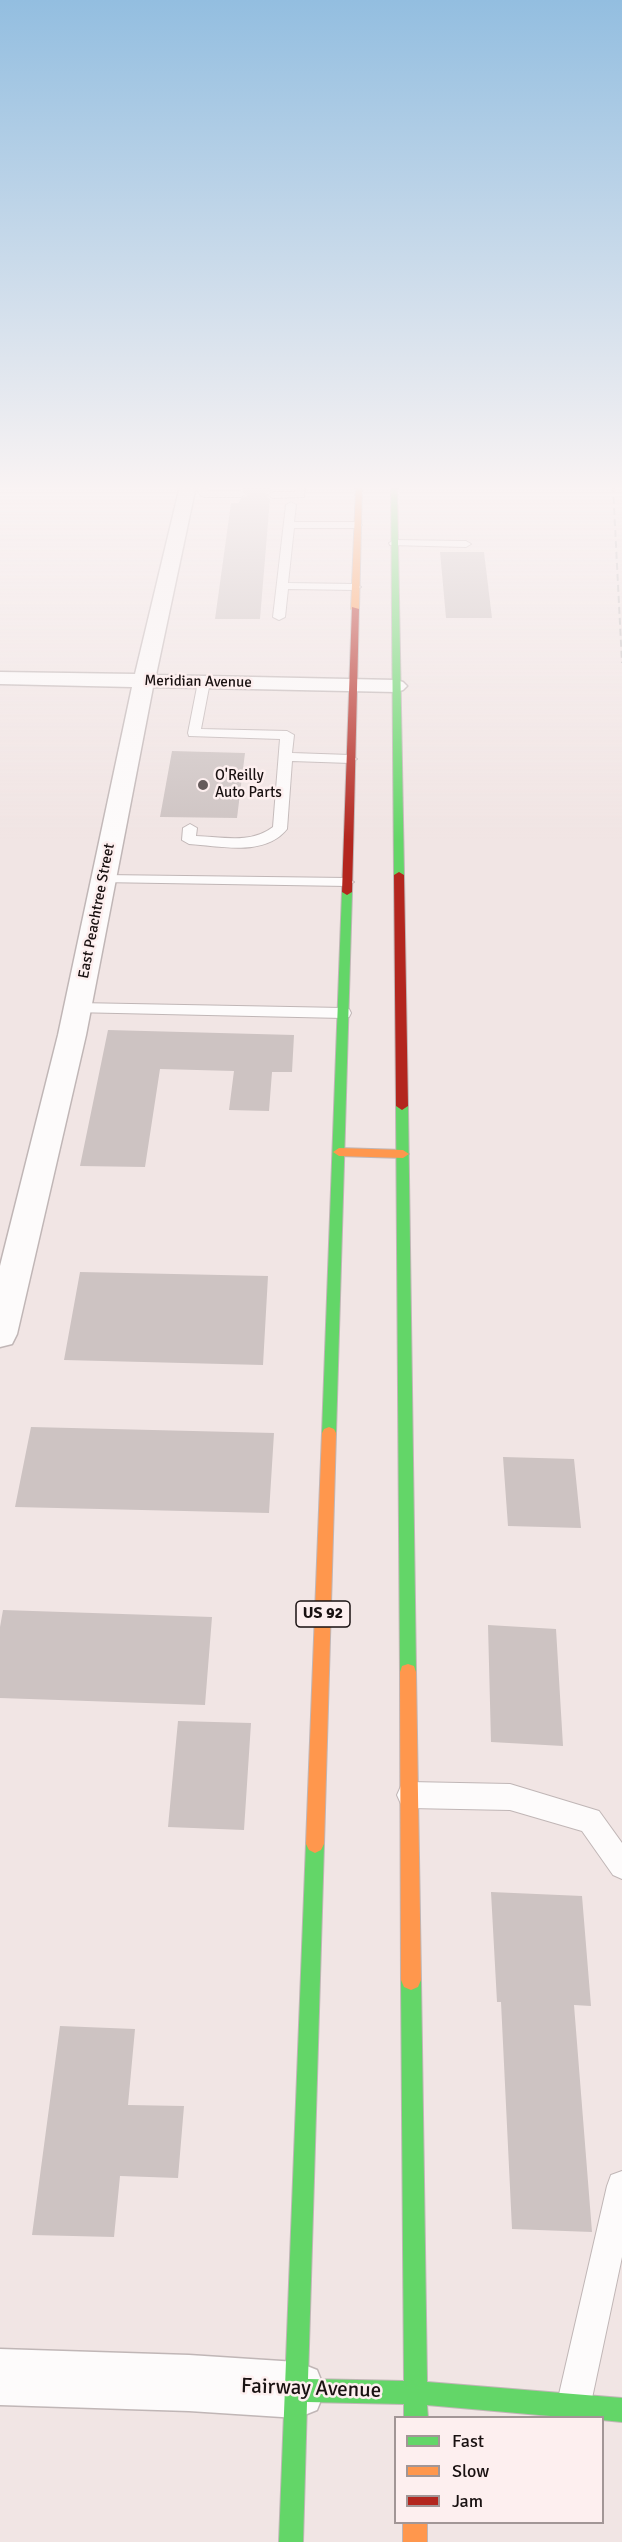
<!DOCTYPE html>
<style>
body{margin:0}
#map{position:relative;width:622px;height:2542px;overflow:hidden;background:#f1e5e4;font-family:Signika,sans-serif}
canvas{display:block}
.legend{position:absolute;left:394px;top:2416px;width:210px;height:108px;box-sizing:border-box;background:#fdefef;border:2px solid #a29696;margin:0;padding:8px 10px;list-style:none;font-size:18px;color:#191111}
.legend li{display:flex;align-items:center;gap:12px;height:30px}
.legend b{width:30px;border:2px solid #a29696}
</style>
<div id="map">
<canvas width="622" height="2542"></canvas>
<ul class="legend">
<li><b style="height:8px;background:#63d668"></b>Fast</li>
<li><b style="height:8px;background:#ff974d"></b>Slow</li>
<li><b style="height:8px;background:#b3261e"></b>Jam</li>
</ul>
</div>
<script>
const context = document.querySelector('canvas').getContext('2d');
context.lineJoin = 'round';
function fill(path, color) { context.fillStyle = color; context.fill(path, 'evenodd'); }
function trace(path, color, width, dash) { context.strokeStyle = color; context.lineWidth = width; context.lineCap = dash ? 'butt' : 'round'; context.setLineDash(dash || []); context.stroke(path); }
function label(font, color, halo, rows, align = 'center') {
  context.font = font + ' Signika,sans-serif'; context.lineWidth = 5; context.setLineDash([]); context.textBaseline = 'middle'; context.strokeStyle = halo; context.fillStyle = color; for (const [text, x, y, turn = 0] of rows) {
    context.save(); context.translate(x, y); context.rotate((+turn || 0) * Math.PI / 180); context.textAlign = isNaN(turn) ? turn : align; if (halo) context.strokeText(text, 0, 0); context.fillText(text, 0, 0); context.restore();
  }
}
fill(new Path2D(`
 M243,486H271V491L266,494L270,499L260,619H215L231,503H239L240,499L248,495L242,489Z
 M440,552H484L492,618H446Z
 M172,751L245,753L237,818L160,817Z
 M108,1030L294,1035L292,1072H272L269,1111L229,1110L234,1071L160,1069L145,1167L80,1166Z
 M80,1272L268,1276L263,1365L64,1360Z
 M31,1427L274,1433L269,1513L15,1507Z
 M503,1457L574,1459L581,1528L508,1526Z
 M3,1610L212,1617L205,1705L0,1698V1627Z
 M488,1625L556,1629L563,1746L491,1742Z
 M178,1721L251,1723L244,1830L168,1827Z
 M491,1892L582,1896L591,2006L574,2005L592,2232L512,2229L501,2002H497Z
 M60,2026L135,2029L128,2105L184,2106L178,2178L120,2176L114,2237L32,2235Z`), '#cdc3c2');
const lane = new Path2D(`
 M194,486H204L208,491H241L246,494L241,497H205L201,496Z
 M295,486H305L304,497L273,498L268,495L273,492H295Z
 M291,502L296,505L294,522H357L362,525L357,528H294L288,583L355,584L361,587L355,590L288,589L285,617L279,620L273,617L286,505Z
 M394,540L466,541L471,544L466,547L390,545L389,543Z
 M204,678L210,682L201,729L287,731L294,735L292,753L350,755L357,759L350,763L292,761L287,829C265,857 220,846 189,844L182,840L183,828L190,824L197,828L196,836C223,837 251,844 273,827L280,739L189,736L188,733L198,682Z
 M104,875L347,878L354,882L347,886L99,882L97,879L99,876Z
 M78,1003L343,1008L349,1009L351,1013L349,1017L343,1018L72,1012L70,1008L72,1004Z
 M410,1782L510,1784L599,1811L622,1843V1879L613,1875L582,1831L510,1810L410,1808L401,1804L397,1795L401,1786Z
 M622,2171V2257L591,2403L586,2415L579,2418L562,2415L557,2403L607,2186L611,2175Z`);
const street = new Path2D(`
 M180,486H196L156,675L396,680L403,682L407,686L403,690L396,692L153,687L86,1035L17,1334L12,1344L0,1347V1266L58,1035L132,687L0,684V672L135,674Z
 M0,2349L189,2355L297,2362L317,2370L325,2390L317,2410L297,2418L189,2411L0,2405Z`);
const fast = new Path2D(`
 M391,486H397L404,875L399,878L394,875Z
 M347,889L352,892L336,1433L334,1437L329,1439L324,1437L322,1433L342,892Z
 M402,1102L408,1106L416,1672L414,1678L408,1680L402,1678L400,1672L396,1106Z
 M315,1835L321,1838L324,1844L308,2379L404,2381L401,1980L404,1973L411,1970L418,1973L421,1980L427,2382L622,2398V2422L602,2420V2418H573L427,2405L428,2418H404V2404L307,2402L303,2542H279L306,1844L309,1838Z`);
const slow = new Path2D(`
 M356,486H362L359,609L355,611L351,609Z
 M339,1148L403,1150L409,1154L403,1158L339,1156L333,1152Z
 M329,1427L334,1429L336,1433L324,1844L321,1850L315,1853L309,1850L306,1844L322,1433L324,1429Z
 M408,1664L414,1666L416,1672L421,1980L418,1987L411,1990L404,1987L401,1980L400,1672L402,1666Z
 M403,2522H427V2542H403Z`);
const jam = new Path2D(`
 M352,607L359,609L352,892L347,895L342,892Z
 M399,872L404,875L408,1106L402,1110L396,1106L394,875Z`);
trace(lane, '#c0b6b6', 2);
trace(street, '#c0b6b6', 3);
trace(fast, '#c0b6b6', 2);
trace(slow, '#c0b6b6', 2);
trace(jam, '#c0b6b6', 2);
fill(lane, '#fdfbfb');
fill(street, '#fdfbfb');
fill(fast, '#63d668');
fill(slow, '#ff974d');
fill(jam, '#b3261e');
trace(new Path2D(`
 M613,486L622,663`), '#c4c1c1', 2, [7, 4]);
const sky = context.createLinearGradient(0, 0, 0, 841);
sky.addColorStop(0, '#93bee0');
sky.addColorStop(0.58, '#f9f3f3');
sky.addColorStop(1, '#f9f3f300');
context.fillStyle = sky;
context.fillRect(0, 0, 622, 841);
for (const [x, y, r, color] of [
 [203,785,6,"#655b5b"]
]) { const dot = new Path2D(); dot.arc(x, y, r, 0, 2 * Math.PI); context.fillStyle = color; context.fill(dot); trace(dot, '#fdefef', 2); }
label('15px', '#191111', '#fdefef', [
 ["Meridian Avenue",198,682,1],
 ["East Peachtree Street",97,911,-79]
]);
label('15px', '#191111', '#fdefef', [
 ["O'Reilly",215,776],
 ["Auto Parts",215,793]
], 'left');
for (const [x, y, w] of [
 [323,1614,54]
]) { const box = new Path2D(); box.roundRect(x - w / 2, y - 13, w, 26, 4.5); context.fillStyle = '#fdefef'; context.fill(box); trace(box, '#191111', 1.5); }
label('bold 16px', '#191111', null, [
 ["US 92",323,1614]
]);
label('21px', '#191111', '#fdefef', [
 ["Fairway Avenue",311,2389,2]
]);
</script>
